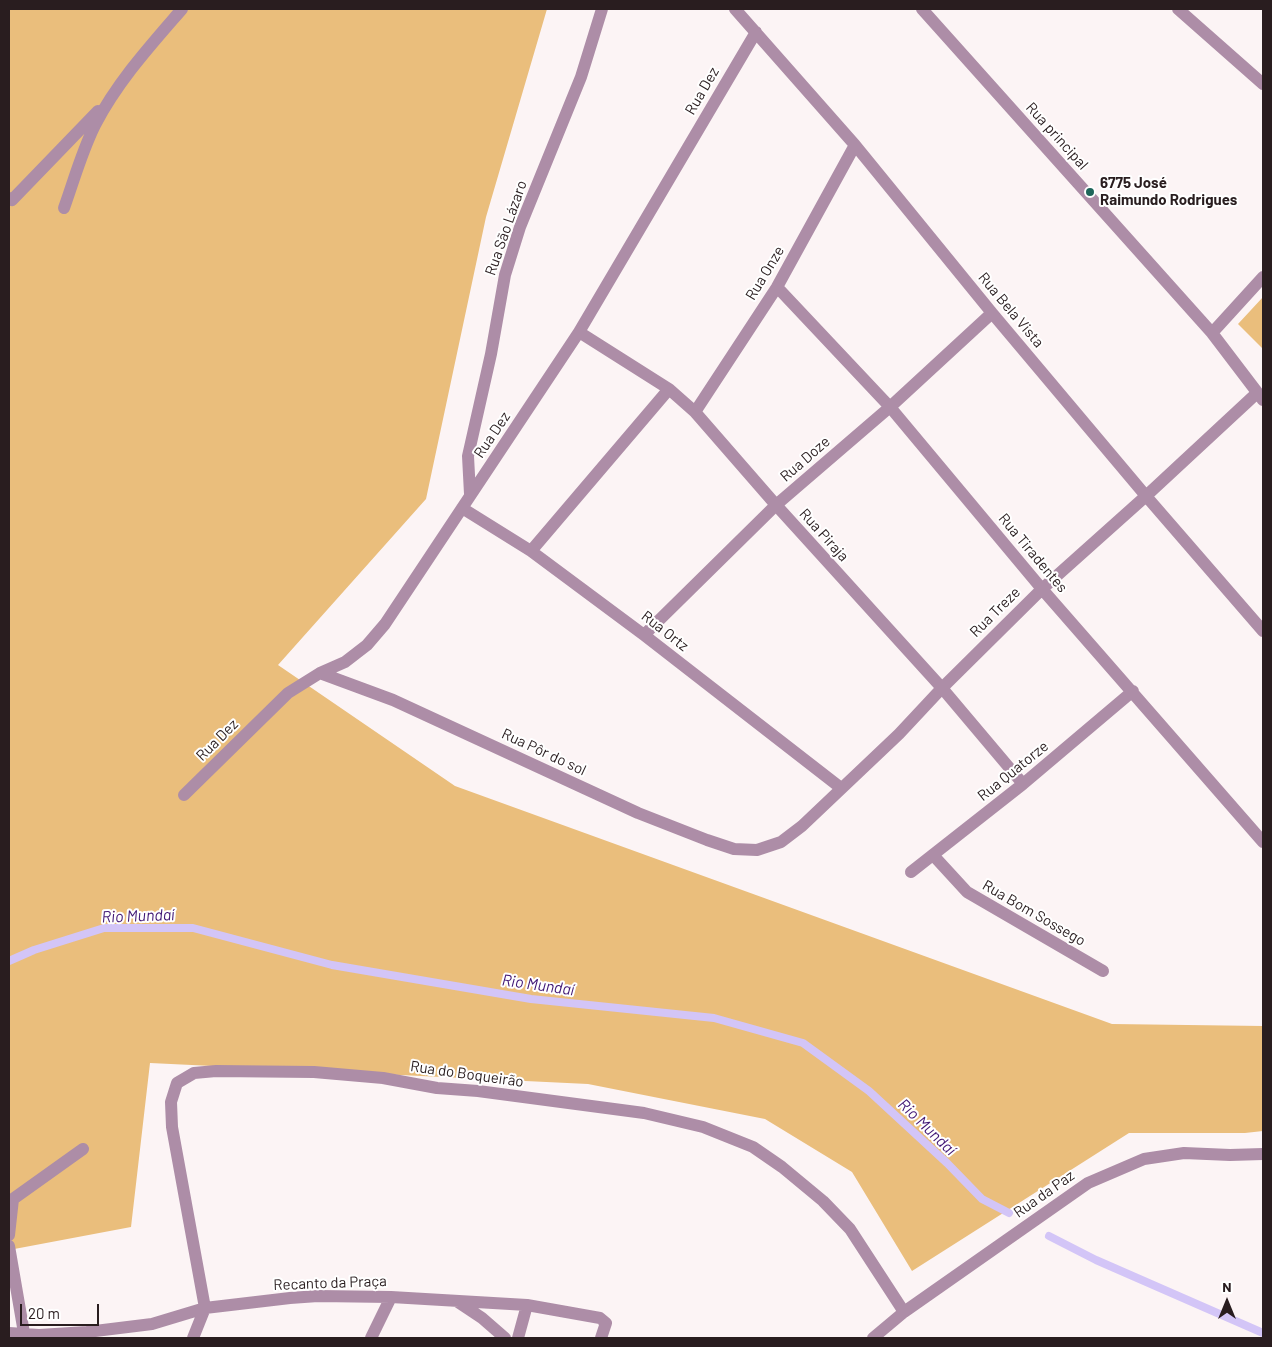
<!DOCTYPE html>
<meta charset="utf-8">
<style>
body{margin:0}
#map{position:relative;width:1272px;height:1347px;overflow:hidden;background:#fcf4f5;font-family:Barlow,sans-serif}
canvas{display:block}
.frame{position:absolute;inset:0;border:10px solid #291d1f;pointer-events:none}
.north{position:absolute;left:1202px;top:1277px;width:50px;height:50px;-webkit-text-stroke:4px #fff;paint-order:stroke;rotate:0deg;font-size:14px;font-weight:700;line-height:20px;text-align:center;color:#291d1f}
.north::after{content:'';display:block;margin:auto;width:18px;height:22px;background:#291d1f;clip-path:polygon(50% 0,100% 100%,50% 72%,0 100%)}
.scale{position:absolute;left:20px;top:1304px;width:79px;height:22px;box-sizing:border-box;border:2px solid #291d1f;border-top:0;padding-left:6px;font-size:15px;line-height:18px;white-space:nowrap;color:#291d1f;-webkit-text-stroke:4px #fff;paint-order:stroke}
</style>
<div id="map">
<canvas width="1272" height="1347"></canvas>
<div class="frame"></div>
<div class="north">N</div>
<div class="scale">20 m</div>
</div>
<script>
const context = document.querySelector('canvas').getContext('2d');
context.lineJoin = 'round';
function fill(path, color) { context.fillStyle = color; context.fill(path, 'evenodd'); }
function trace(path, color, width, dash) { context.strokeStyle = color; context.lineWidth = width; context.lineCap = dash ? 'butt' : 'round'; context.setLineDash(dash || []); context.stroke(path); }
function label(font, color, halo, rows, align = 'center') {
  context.font = font + ' Barlow,sans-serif'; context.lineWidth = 4; context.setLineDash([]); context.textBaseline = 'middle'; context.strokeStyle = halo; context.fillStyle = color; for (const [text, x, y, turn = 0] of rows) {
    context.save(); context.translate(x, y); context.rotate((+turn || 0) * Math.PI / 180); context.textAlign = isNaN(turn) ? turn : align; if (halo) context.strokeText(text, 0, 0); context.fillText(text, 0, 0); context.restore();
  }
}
fill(new Path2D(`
 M9,9H547L486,217L426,499L278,665L455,786L1112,1024L1263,1026V1131L1245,1133H1129L912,1271L852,1172L765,1119L588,1084L150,1063L131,1227L9,1250Z
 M1263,297V349L1238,324Z`), '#eabe7c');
trace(new Path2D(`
 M9,961L34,950L104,928H193L332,965L531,999L714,1018L803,1043L869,1091L947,1163L982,1199L1009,1213
 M1049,1236L1096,1260L1263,1333`), '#d3c5f7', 8);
trace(new Path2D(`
 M735,9L855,145L992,313L1146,496L1263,631
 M922,9L1212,333L1263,400
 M1178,9L1263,84
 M9,198L12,200L98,111
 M64,208C74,180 82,151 95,125C118,81 150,46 182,9
 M777,287L890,407L1042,589L1263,842
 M579,332L669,389L695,412L776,505L942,688L1023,784
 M1212,333L1263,277
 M695,412L777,287L855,145
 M470,494L468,456L491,354L505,275L520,227L581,77L602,9
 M462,508L531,551L644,635L841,788
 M531,551L669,389
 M644,635L776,505L890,407L992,313
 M320,673L393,700L638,813L707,840L734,849L757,850L781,842L802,826L899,734L942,688L1042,589L1146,496L1257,393
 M184,795L288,693L320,673L345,662L367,645L385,624L579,332L756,32
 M933,855L967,892L1103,971
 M911,872L1023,784L1133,691
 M9,1235L13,1199L83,1149
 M9,1246L24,1333
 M458,1302L482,1318L505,1338
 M9,1333L39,1335L87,1332L152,1324L205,1308L290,1298L318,1296L391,1297L527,1305L600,1318L606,1323L601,1338
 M193,1338L205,1308L172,1127L171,1102L177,1083L194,1073L216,1071L314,1072L383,1078L437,1088L478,1091L644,1113L703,1127L753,1147L782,1167L823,1201L850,1229L904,1312
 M371,1338L391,1297
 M518,1338L527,1305
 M873,1338L904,1312L1088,1183L1144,1159L1184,1153L1230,1155L1263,1154`), '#ad8da7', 12);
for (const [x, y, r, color] of [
 [1090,192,5,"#1d6559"]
]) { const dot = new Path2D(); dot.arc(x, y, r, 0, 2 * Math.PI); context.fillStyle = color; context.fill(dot); trace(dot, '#fff', 2); }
label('15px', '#291d1f', '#fff', [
 ["Rua Dez",702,91,-60],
 ["Rua principal",1057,136,48],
 ["Rua São Lázaro",506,228,-71],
 ["Rua Onze",765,273,-59],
 ["Rua Bela Vista",1011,310,50],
 ["Rua Dez",492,435,-56],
 ["Rua Doze",805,459,-41],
 ["Rua Piraja",824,535,48],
 ["Rua Tiradentes",1033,553,50],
 ["Rua Treze",995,612,-45],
 ["Rua Ortz",665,631,38],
 ["Rua Dez",217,740,-45],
 ["Rua Pôr do sol",544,752,25],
 ["Rua Quatorze",1013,771,-39],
 ["Rua Bom Sossego",1034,913,30],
 ["Rua do Boqueirão",467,1074,8],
 ["Rua da Paz",1044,1194,-35],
 ["Recanto da Praça",330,1283,-2]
]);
label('bold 15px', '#291d1f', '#fff', [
 ["6775 José",1100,183],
 ["Raimundo Rodrigues",1100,200]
], 'left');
label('italic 16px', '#401674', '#fff', [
 ["Rio Mundaí",138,916,-2],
 ["Rio Mundaí",538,985,8],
 ["Rio Mundaí",927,1127,44]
]);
</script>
